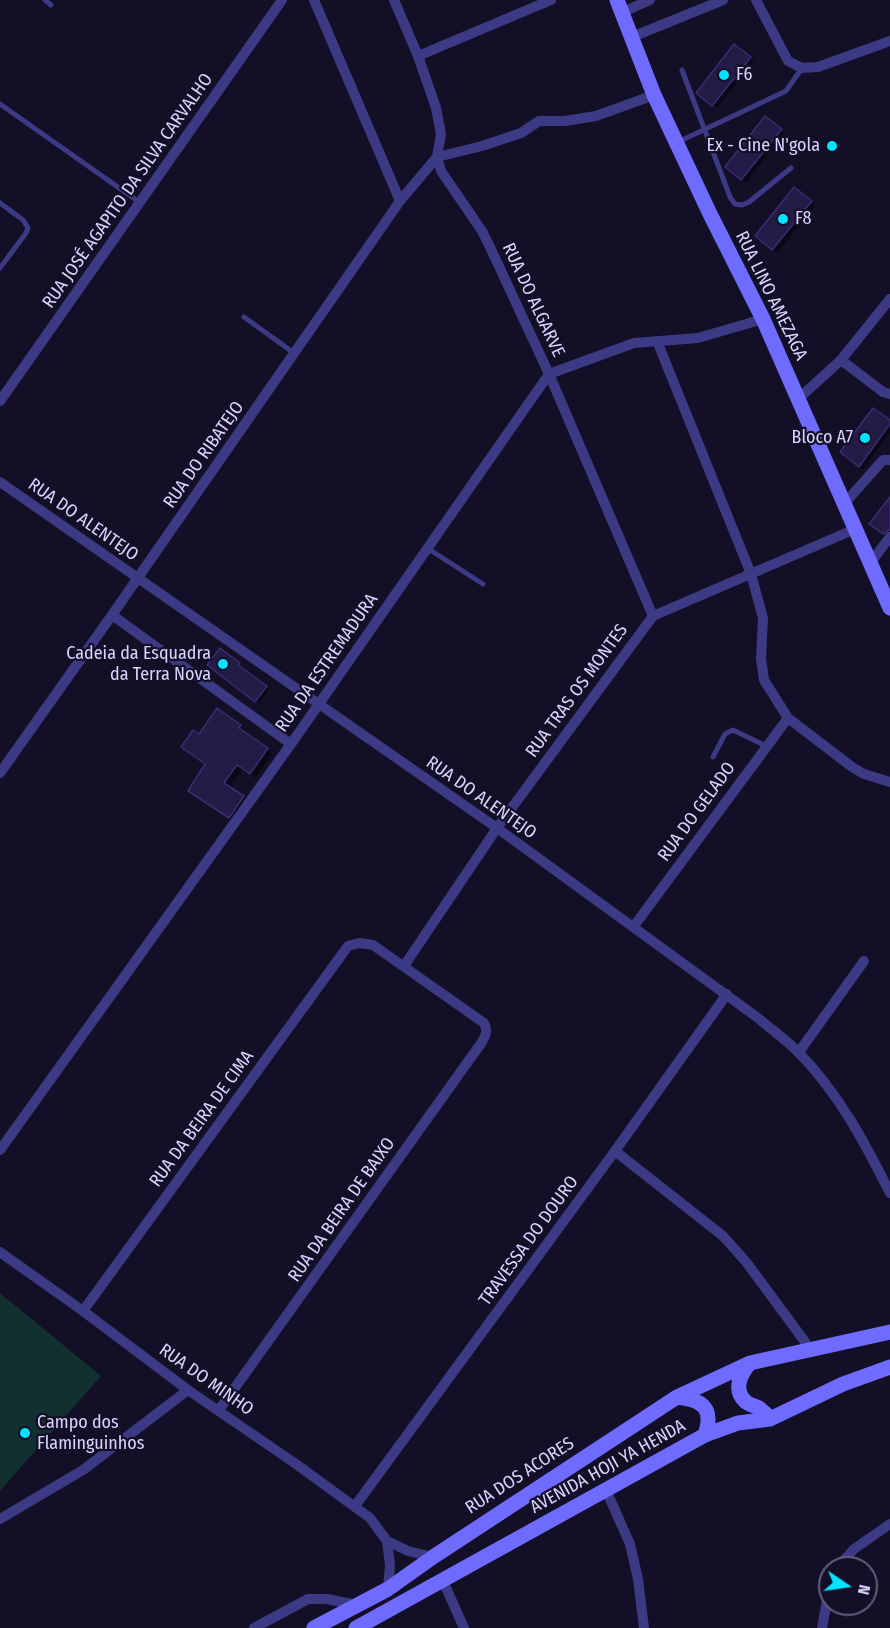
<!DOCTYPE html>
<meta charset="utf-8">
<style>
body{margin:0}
#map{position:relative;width:890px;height:1628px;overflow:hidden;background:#130f26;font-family:"Fira Sans Condensed",sans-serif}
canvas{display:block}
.north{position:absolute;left:818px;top:1556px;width:60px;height:60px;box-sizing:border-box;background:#130f26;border:2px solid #625e7d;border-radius:50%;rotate:103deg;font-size:16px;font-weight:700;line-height:24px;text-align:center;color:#d9d4ff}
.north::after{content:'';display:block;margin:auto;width:21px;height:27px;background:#00e5ff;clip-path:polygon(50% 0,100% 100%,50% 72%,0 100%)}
</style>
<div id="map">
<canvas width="890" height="1628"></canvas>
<div class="north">N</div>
</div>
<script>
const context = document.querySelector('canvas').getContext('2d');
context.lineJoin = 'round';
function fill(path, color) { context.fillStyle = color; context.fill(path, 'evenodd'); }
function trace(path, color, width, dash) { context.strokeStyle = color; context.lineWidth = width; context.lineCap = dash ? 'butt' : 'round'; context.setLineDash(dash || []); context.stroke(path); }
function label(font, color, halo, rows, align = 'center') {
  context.font = font + ' "Fira Sans Condensed",sans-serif'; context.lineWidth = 4.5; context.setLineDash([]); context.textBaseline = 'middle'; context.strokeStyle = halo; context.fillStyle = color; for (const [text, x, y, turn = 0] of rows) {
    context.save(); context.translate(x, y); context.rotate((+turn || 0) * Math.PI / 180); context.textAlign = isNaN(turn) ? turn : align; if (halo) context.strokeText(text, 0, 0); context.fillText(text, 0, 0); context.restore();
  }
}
fill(new Path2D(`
 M0,1293L101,1376L0,1491Z`), '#12302f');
fill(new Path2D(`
 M750,58L754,62L717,108L702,96Z
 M781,130L784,133L746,183L731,170Z
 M795,189L815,206L777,253L760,239Z
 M890,422V433L863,469L845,456Z
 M220,650L269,689L259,703L211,668Z
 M240,726L245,731L244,733L272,754L255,778L242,769L229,788L248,802L234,822L189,791L206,764L199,736Z`), '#0007');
const building = new Path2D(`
 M734,44L751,57L712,106L696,93Z
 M765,116L782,129L741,180L725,167Z
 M794,187L812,201L772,250L755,236Z
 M873,408L890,420V424L859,467L840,452Z
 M890,497V530L883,534L869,524Z
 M220,648L240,663L238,665L267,686L255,702L207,665Z
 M217,708L241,725L239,728L268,748L250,774L237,765L224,783L244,796L229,818L188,791L205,764L181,747L193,730L199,734Z`);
fill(building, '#241b47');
trace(building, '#3b2d73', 1.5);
trace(new Path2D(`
 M45,0L51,5
 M682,70L730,197L735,204L742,205L749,202L791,168
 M0,104L139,202
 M678,142L786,91L802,68
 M0,203L23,220L28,228L26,233L0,268
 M244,317L294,353
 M427,548L483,584
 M713,757L725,734L733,730L766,746`), '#3d3a85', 5);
trace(new Path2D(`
 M314,0L400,201
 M394,0L418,56L436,108L441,134L437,157L441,171L482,231L490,247L549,374L653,616
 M756,0L788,61L802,68L818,67L890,41
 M623,12L650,0
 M632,37L723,0
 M418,56L551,0
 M657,341L751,574L763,618L761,659L764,680L788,718L852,767L864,774L890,782
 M841,360L883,392L890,394
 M798,399L841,360L890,299
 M0,401L282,0
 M0,482L497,828L758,1018C772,1030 788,1041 800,1054C839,1094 865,1143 890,1193
 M844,504L883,460H890
 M871,562L890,537
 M112,615L291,744
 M0,773L112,615L400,201L437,157L482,146L521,133L539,121H565L596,116L654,95
 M634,926L788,718
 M404,966L497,828L653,616L855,529
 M799,1052L864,961
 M0,1150L291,744L549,374L634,343L698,338L763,319
 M615,1151L723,1236L747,1263L811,1350
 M0,1252L83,1311L188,1390L296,1464L370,1518L387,1541L390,1565L388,1589
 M83,1311L348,946L359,943L373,945L484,1023C488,1030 486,1035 482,1042L219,1410
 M606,1490L630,1544L638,1579L644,1628
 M355,1506L615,1151L727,994
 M0,1519L83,1470L188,1390
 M387,1541L408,1551L433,1557
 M837,1568L854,1549L890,1524
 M443,1581L464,1628
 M254,1628L308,1599H327L357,1605
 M822,1628L830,1584`), '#3d3a85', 10);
trace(new Path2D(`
 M617,0L654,95L710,214L763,319L890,608
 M750,1363C741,1373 732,1390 746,1402C750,1405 755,1406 759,1408C763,1411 767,1415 770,1419
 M677,1397C703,1400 714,1408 705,1435
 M314,1628L388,1589L433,1557L677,1397L750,1363L890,1332
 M356,1628L705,1435L738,1423L770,1419L843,1384L890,1367`), '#6f6bff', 15);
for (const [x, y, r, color] of [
 [724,75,6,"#00e5ff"],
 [832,146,6,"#00e5ff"],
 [783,219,6,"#00e5ff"],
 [865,438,6,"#00e5ff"],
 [223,664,6,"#00e5ff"],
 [25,1433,6,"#00e5ff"]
]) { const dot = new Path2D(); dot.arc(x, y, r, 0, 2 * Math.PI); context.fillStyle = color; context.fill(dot); trace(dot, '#130f26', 2); }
label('18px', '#d9d4ff', '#130f26', [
 ["F6",736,75],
 ["Ex - Cine N'gola",820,146,"right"],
 ["F8",795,219],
 ["Bloco A7",853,438,"right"],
 ["Cadeia da Esquadra",211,654,"right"],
 ["da Terra Nova",211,675,"right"],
 ["Campo dos",37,1423],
 ["Flaminguinhos",37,1444]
], 'left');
label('18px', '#d9d4ff', '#130f26', [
 ["RUA JOSÉ AGAPITO DA SILVA CARVALHO",128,191,-55],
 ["RUA LINO AMEZAGA",771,296,64],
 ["RUA DO ALGARVE",533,300,65],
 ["RUA DO RIBATEJO",204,455,-55],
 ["RUA DO ALENTEJO",83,520,35],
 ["RUA DA ESTREMADURA",327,663,-55],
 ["RUA TRAS OS MONTES",577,691,-54],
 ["RUA DO ALENTEJO",481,798,35],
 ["RUA DO GELADO",697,812,-54],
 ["RUA DA BEIRA DE CIMA",202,1119,-54],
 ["RUA DA BEIRA DE BAIXO",342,1210,-55],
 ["TRAVESSA DO DOURO",529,1241,-54],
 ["RUA DO MINHO",206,1380,35],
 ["AVENIDA HOJI YA HENDA",608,1467,-29],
 ["RUA DOS ACORES",520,1476,-33]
]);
</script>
